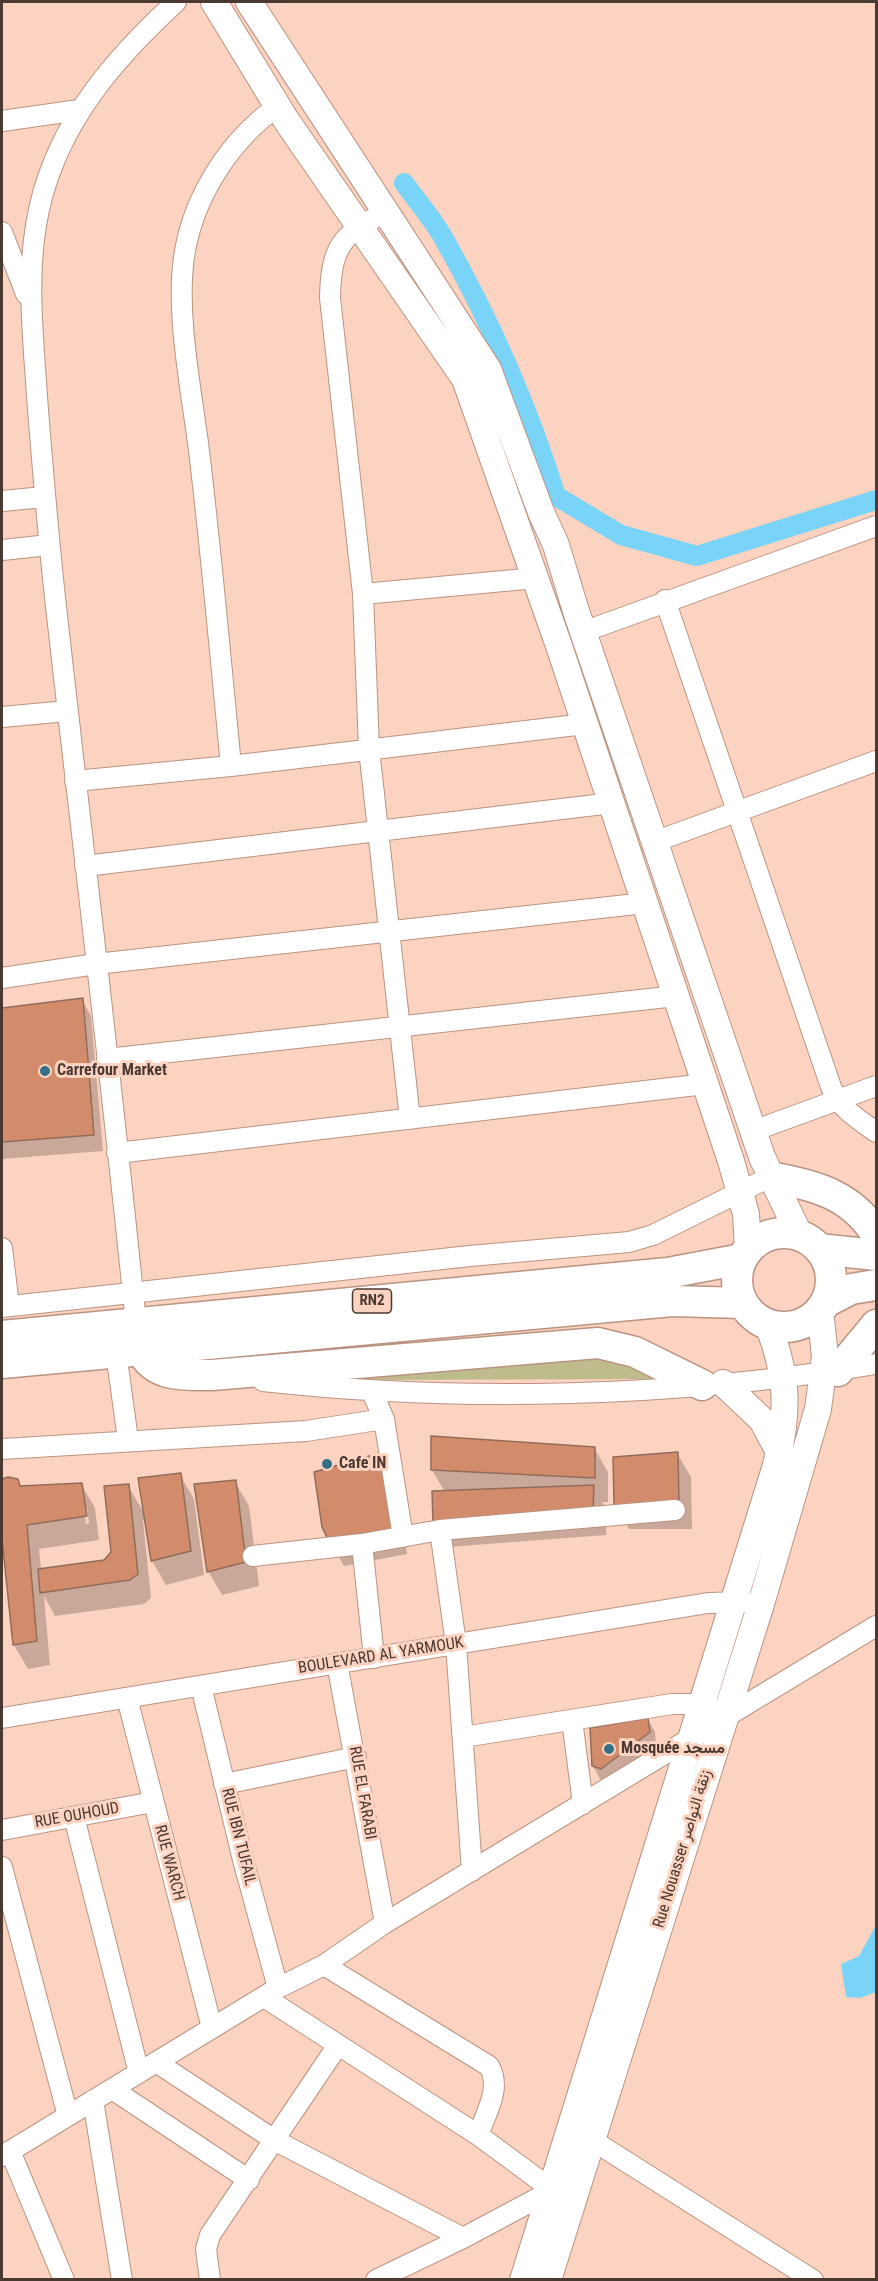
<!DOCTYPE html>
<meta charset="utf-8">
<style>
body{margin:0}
#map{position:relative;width:878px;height:2281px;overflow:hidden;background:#fcd3c0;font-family:"Roboto Condensed",sans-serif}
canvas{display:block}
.frame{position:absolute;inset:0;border:3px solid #493931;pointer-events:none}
</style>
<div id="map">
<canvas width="878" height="2281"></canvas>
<div class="frame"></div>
</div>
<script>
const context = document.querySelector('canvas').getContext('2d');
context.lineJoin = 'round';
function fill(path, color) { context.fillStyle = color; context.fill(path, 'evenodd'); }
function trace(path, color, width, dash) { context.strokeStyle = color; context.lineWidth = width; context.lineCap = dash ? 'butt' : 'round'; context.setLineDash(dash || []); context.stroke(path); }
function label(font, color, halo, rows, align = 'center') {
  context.font = font + ' "Roboto Condensed",Vazirmatn,sans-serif'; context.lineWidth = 6; context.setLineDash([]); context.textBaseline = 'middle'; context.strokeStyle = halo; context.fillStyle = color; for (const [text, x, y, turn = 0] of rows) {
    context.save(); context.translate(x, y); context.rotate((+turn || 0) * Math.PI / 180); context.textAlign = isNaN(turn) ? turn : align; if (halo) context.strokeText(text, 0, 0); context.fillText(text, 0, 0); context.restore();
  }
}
fill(new Path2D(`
 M602,1351L657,1376L649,1379L368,1380L365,1376Z`), '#bfbc8c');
fill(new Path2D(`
 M876,1925V1992L860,1998L846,1997L841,1964L859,1956Z`), '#7ad4f7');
fill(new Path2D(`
 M82,1000L91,1016L103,1151L2,1159V1010Z
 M594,1448L608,1472V1502H602L607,1510L606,1535L448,1547L445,1492L432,1470Z
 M677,1453L691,1477L692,1529H629L615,1505Z
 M180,1475L194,1499L204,1575L166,1585L152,1561L146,1520H143L151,1598L144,1604L55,1616L44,1596L50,1665L28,1669L14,1645L2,1525V1481L8,1479L20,1487L81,1484L95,1508L99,1540L39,1549L41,1570L104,1562L113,1552L128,1486L145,1514ZM84,1507H87L89,1523L86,1524Z
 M396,1478L407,1554L344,1566L330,1542Z
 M235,1482L249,1506L259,1586L222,1595L208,1571Z
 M648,1720L655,1732L656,1745L608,1781L600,1779L593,1766Z`), '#0003');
trace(new Path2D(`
 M404,183C417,201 433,219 444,239C490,320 528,407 556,496L621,535L697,556L876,500`), '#7ad4f7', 20);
const building = new Path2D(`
 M83,998L94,1135L2,1142V1008Z
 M431,1436L595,1447V1478L431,1470Z
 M383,1452L394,1530L329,1542L322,1527L314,1472Z
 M678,1452L679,1505H614L613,1457Z
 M181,1473L191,1551L151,1561L138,1478Z
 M8,1477L18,1479L20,1486L82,1483L87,1516L27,1525L37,1641L13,1645L2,1539V1479Z
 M236,1480L246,1562L207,1572L194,1484Z
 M129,1484L138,1574L130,1580L40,1593L38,1569L104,1560L111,1552L104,1486Z
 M594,1485L593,1511L433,1523L432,1491Z
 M648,1718L650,1732L601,1769L592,1766L590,1728Z`);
fill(building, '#d38c6b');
trace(building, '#906c5b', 1.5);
const minor = new Path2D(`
 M2,121L79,110
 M386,212C342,234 331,246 330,298L363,594L369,749L410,1119
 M2,232L26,294
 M2,501L44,497
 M2,550L49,545
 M363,594L536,578
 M665,600L831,1087C840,1109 858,1119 876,1132
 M583,632L876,526
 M2,717L67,711
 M231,766C221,663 212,561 200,459C193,397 174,311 185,251C195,194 231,139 278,106
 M75,781L231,766L585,724
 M654,842L876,761
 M85,866L612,803
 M2,978L96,964L645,903
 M107,1059L676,996
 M753,1131L876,1086
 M117,1153L705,1084
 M2,1248L9,1306
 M2,1307L470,1256L629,1242L653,1235L770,1177
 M136,1324C113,1090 84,857 58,624C49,548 43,473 37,397C33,333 25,268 40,205C60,121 114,59 176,2
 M116,1352L128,1440
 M263,1381C461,1403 681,1397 876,1364
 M371,1390L384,1419L403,1537
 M2,1449L306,1431L384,1419
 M440,1530L456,1644L472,1871
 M362,1544L374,1658
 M253,1556L362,1544L440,1530L675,1510
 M337,1663L385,1923
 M201,1686L243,1860L278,1988
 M127,1698L212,2028
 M2,1718L708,1603L746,1602
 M572,1720L583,1804
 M463,1737L672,1704H701L713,1709
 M224,1784L356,1757
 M74,1817L139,2073
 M2,1830L153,1802
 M2,1867L68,2116
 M324,1965L489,2066C502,2088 486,2113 478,2135
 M264,1997L478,2135L562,2197
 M156,2062L276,2141L463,2238
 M112,2089L249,2180
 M93,2100L122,2280
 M592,2140L813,2280
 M10,2151L64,2280
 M2,2156L278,1988L324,1965L385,1923L876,1626
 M210,2280L206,2249L210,2235L338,2045
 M376,2280L463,2238L553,2190`);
const major = new Path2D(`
 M214,2L286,120L465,379L558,643L731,1161L746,1214L748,1249
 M249,2L488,369L541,512L556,545L576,611L762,1157L800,1236
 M723,1383L762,1420L779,1452
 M523,2280L776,1465C789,1411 788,1376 768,1325
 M548,2280L761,1604L818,1409L825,1356L820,1311`);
const highway = new Path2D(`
 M770,1177C814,1185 851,1194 876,1234
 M737 1280a47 47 0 1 1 94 0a47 47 0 1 1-94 0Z
 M819,1249L876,1255
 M826,1302L851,1289L876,1285
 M2,1336L668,1273L742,1259
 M141,1350C155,1378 185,1375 212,1375L598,1343L635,1352L702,1385
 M2,1363L672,1301L742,1303
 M838,1371L876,1325`);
trace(minor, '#ba9382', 22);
trace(major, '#ba9382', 28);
trace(highway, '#ba9382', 33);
trace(minor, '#fff', 20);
trace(major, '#fff', 26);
trace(highway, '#fff', 30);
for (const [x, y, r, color] of [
 [45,1071,6,"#337087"],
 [327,1464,6,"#337087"],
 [609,1749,6,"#337087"]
]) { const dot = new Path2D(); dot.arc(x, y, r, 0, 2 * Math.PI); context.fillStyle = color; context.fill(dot); trace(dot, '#fcd3c0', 2); }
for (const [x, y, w] of [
 [372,1301,39]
]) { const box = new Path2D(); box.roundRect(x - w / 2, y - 12, w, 24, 4.5); context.fillStyle = '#fcd3c0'; context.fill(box); trace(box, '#493931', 1.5); }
label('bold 15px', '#493931', null, [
 ["RN2",372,1301]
]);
label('bold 16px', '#493931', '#fcd3c0', [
 ["Carrefour Market",57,1071],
 ["Cafe IN",339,1464],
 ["Mosquée مسجد",621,1749]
], 'left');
label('16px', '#493931', '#fcd3c0', [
 ["BOULEVARD AL YARMOUK",381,1656,-9],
 ["RUE EL FARABI",362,1793,80],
 ["RUE OUHOUD",77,1816,-10],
 ["RUE IBN TUFAIL",238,1837,76],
 ["Rue Nouasser زنقة النواصر",683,1849,-73],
 ["RUE WARCH",169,1863,75]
]);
</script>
